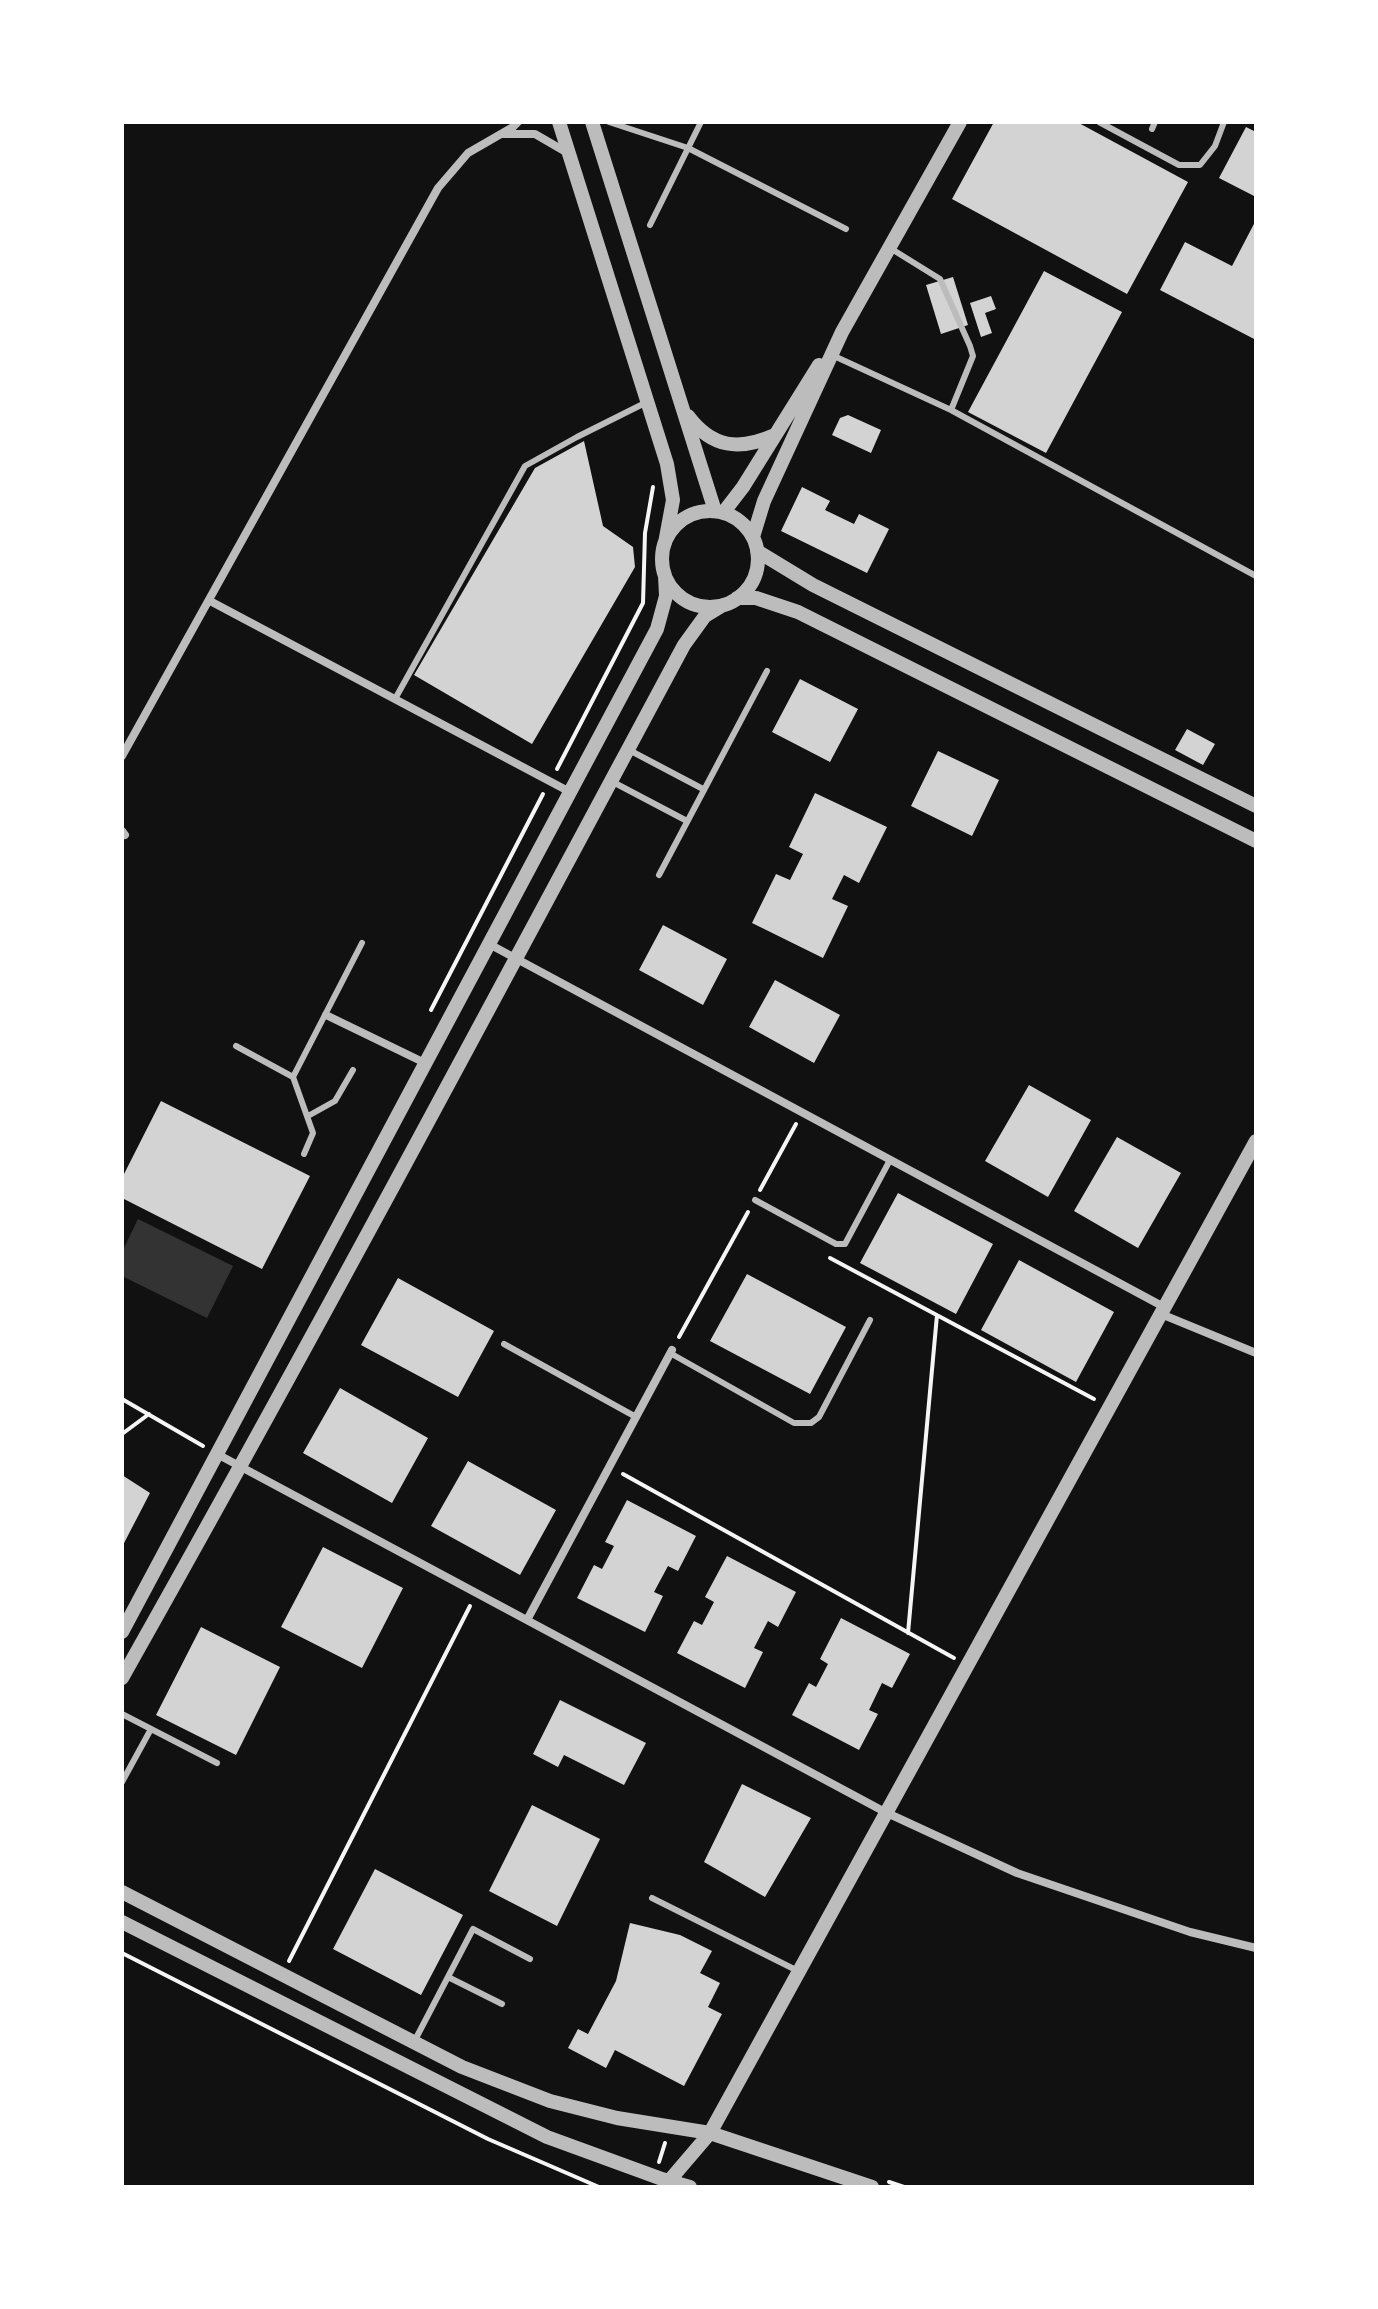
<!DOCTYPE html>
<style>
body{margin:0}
#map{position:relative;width:1378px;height:2309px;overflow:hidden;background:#111;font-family:"Public Sans",sans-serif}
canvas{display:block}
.frame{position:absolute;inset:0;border:124px solid #fff;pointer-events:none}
</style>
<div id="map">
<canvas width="1378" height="2309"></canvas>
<div class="frame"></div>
</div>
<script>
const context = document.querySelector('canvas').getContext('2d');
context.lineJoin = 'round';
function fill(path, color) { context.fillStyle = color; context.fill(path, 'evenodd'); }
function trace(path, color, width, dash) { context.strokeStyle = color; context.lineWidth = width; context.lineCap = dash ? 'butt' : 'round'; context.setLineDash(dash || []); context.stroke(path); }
fill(new Path2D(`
 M138,1219L233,1266L207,1318L122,1276V1252Z`), '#333');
fill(new Path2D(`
 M994,122H1077L1188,182L1127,294L952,199Z
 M1246,127L1256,132V197L1219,178Z
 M1256,220V340L1160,290L1185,242L1232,266Z
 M1044,271L1122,312L1046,453L968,412Z
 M953,277L968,325L941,334L926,285Z
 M991,296L996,309L985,313L992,333L981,337L970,303Z
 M848,415L881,430L871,453L832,435L840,418Z
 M584,441L603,526L633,547L635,567L532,744L414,675L535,468Z
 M802,487L830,501L825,510L854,524L859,514L889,529L867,573L781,531Z
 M800,679L858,709L830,762L772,732Z
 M1187,729L1215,744L1203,765L1175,750Z
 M938,751L999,780L972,836L911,806Z
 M815,793L887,827L859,883L844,875L832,899L848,906L823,958L752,923L776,874L790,880L803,854L789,847Z
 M663,925L727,959L703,1005L639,970Z
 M775,980L840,1015L814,1063L749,1027Z
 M1029,1085L1091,1120L1048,1197L985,1161Z
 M161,1101L310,1176L262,1269L122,1198V1178Z
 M1117,1137L1181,1173L1138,1248L1074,1211Z
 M898,1193L993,1244L956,1314L860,1263Z
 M1019,1260L1114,1312L1076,1382L981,1330Z
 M747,1274L846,1327L810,1394L710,1341Z
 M398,1278L494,1331L458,1397L361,1345Z
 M340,1388L428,1438L392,1503L303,1453Z
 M468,1461L556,1510L520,1575L431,1526Z
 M122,1475L150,1493L122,1547Z
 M627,1500L696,1536L678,1571L668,1566L654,1592L663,1596L645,1632L577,1598L594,1565L602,1569L614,1546L605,1542Z
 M323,1547L403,1588L362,1668L281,1627Z
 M727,1556L796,1592L778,1627L768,1621L754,1648L763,1652L745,1688L677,1653L694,1621L702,1625L714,1602L705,1597Z
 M841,1618L910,1654L892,1688L882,1683L869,1710L878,1714L859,1750L792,1715L809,1683L816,1687L828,1664L820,1659Z
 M201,1627L280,1667L236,1755L156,1715Z
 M560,1700L646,1743L624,1785L564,1755L558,1767L533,1754Z
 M742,1784L811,1818L765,1897L704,1862Z
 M532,1805L600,1839L557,1926L489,1891Z
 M375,1869L463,1915L421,1995L333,1949Z
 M630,1923L680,1935L712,1951L700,1973L720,1983L708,2007L722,2014L684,2086L615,2050L606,2068L568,2048L578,2029L588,2034L616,1981Z`), '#d3d3d3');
trace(new Path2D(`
 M557,769L643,603L645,533L653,487
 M431,1010L543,794
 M760,1190L796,1124
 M830,1258L1094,1399
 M679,1337L748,1212
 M122,1399L203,1446
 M122,1434L149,1414
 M623,1474L954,1658
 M908,1633L937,1315
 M122,1953L488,2139L599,2187
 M289,1961L470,1606
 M659,2162L665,2143
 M889,2182L904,2187`), '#f5f5f5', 4);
trace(new Path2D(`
 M609,122L688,148L846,229
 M1099,122L1179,165H1200L1215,146L1224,122
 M1152,129L1155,122
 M650,225L701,122
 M890,248L940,279L970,346L973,356L951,410
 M834,356L951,410L1256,576
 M395,699L525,466L577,437L647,402
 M629,750L703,789
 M611,781L687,821
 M659,875L767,671
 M236,1046L293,1077L313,1133L304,1154
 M293,1077L362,943
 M308,1116L335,1101L353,1070
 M755,1200L836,1244H845L890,1160
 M504,1344L636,1417
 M670,1353L794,1423H811L819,1417L870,1320
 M122,1714L217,1763
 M122,1782L151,1729
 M652,1898L798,1971
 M448,1977L502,2004
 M414,2042L473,1929L530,1959`), '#bcbcbc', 6);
trace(new Path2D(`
 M504,134H535L566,152
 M210,601L570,792
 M122,756L438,188L468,153L513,127L518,122
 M122,831L125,835
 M489,944L1164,1307
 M326,1015L425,1063
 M1161,1314L1256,1353
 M217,1454L885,1812L1017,1873L1190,1932L1256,1948
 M527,1620L672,1350`), '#bcbcbc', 8);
trace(new Path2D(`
 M559,122L667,464L673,500L665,543
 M592,122L715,511
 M688,416C712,448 739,451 775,435
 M662 559a48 48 0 1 1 96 0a48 48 0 1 1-96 0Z
 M723,513L743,487L819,365
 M753,537L764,501L842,332L960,122
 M757,551L813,585L1256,806
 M737,598H756L798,612L1256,841
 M122,1632L657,629L666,596L665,576
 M122,1678C315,1336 499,990 684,645L705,616L723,605
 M122,1892L462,2067L550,2101L617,2118L710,2133L872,2187
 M122,1922L547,2137L662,2179L690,2187
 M669,2181L710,2133L1256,1141`), '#bcbcbc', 14);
</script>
